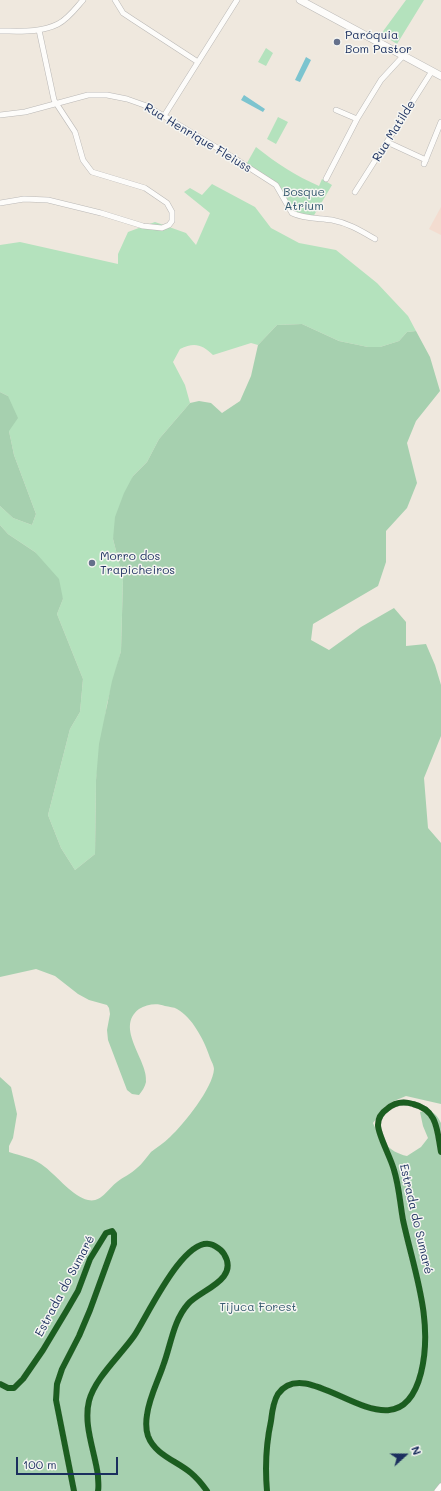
<!DOCTYPE html>
<meta charset="utf-8">
<style>
body{margin:0}
#map{position:relative;width:441px;height:1491px;overflow:hidden;background:#efe8de;font-family:Mali,sans-serif}
canvas{display:block}
.north{position:absolute;left:385px;top:1435px;width:40px;height:40px;-webkit-text-stroke:3px #f6f6f2;paint-order:stroke;rotate:69deg;font-size:11px;font-weight:700;line-height:16px;text-align:center;color:#1b2f5e}
.north::after{content:'';display:block;margin:auto;width:14px;height:18px;background:#1b2f5e;clip-path:polygon(50% 0,100% 100%,50% 72%,0 100%)}
.scale{position:absolute;left:16px;top:1457px;width:102px;height:18px;box-sizing:border-box;border:2px solid #1b2f5e;border-top:0;padding-left:5px;font-size:12px;line-height:14px;white-space:nowrap;color:#1b2f5e;-webkit-text-stroke:3px #f6f6f2;paint-order:stroke}
</style>
<div id="map">
<canvas width="441" height="1491"></canvas>
<div class="north">N</div>
<div class="scale">100 m</div>
</div>
<script>
const context = document.querySelector('canvas').getContext('2d');
context.lineJoin = 'round';
function fill(path, color) { context.fillStyle = color; context.fill(path, 'evenodd'); }
function trace(path, color, width, dash) { context.strokeStyle = color; context.lineWidth = width; context.lineCap = dash ? 'butt' : 'round'; context.setLineDash(dash || []); context.stroke(path); }
function label(font, color, halo, rows, align = 'center') {
  context.font = font + ' Mali,sans-serif'; context.lineWidth = 3; context.setLineDash([]); context.textBaseline = 'middle'; context.strokeStyle = halo; context.fillStyle = color; for (const [text, x, y, turn = 0] of rows) {
    context.save(); context.translate(x, y); context.rotate((+turn || 0) * Math.PI / 180); context.textAlign = isNaN(turn) ? turn : align; if (halo) context.strokeText(text, 0, 0); context.fillText(text, 0, 0); context.restore();
  }
}
fill(new Path2D(`
 M441,207V235L429,229Z`), '#f3dcd0');
fill(new Path2D(`
 M406,0H424L397,44L381,34Z
 M266,48L273,53L266,66L258,62Z
 M278,117L288,122L276,144L267,139Z
 M256,147C276,163 296,176 319,186L322,179L332,185L313,217L293,213L280,188L247,163Z
 M212,184L255,207L271,228L299,243L336,250L377,283L408,316L416,331L407,332L399,341L380,347H368L339,341L302,324L277,325L258,345L251,343L213,355C202,344 194,342 180,349L173,362L185,385L190,403L159,439L147,462L133,476L113,539L123,578L121,651L107,704L96,780L95,854L75,870L61,848L48,815L70,729L80,712L83,679L57,614L63,599L35,552L8,534L0,525V506L13,518L32,525L36,514L14,455L9,431L8,396L0,392V245L20,242L118,264V254L128,232L155,222L186,233L196,245L210,213L184,192L190,188L202,195Z`), '#b4e2bd');
fill(new Path2D(`
 M302,324L339,341L368,347H380L399,341L407,332L416,331L430,357L440,391L416,421L407,443L417,483L407,508L386,531V562L378,586L313,624L311,640L329,650L361,627L394,608L406,622V646L426,644L435,665L441,685V736L424,778L428,828L441,843V1104L406,1096L394,1101L386,1106L373,1123C380,1139 388,1152 407,1156L421,1147L428,1138L423,1126L420,1112C431,1109 436,1113 441,1123V1491H0V1077L11,1087L17,1114L13,1138L9,1146V1152C21,1156 35,1158 45,1167C57,1176 73,1197 88,1200C101,1203 108,1189 117,1182C123,1177 131,1174 137,1168C142,1164 146,1158 151,1152C157,1147 164,1143 170,1137C184,1124 213,1088 214,1069C214,1065 210,1059 209,1055C204,1040 192,1017 177,1009C174,1007 169,1007 165,1006C157,1003 147,1004 139,1009C114,1028 149,1061 146,1082C145,1087 142,1091 139,1095L132,1094L127,1090L108,1040L107,1030L110,1014L109,1008L107,1005L89,1000L78,994L55,976L36,969L0,977V525L8,534L35,552L59,579L63,599L57,614L83,679L80,712L70,729L48,815L61,848L75,870L95,854L96,780L99,744L112,681L121,651L123,578L113,539L115,517L124,493L133,476L147,462L159,439L190,403L199,401L211,403L222,413L240,401L251,376L258,345L277,325Z
 M0,392L8,396L18,418L9,431L14,455L36,514L32,525L13,518L0,506Z`), '#a6d0af');
fill(new Path2D(`
 M306,57L311,60L300,82L295,80Z
 M244,95L265,109L263,112L241,100Z`), '#7cc4cf');
const minor = new Path2D(`
 M115,0L123,13L132,19L198,62
 M0,31C20,31 40,33 58,24C68,19 76,8 83,0
 M336,110L357,119
 M0,115L25,112L88,95H107L127,99L144,105L164,116L234,158L276,185L292,213C304,219 319,218 332,220C348,223 361,231 375,239
 M164,116L237,0
 M387,142L426,160
 M424,164L441,122
 M326,179L357,119L381,80L404,55
 M355,192L432,71
 M0,203L24,199L48,200L101,213L143,226L162,228L169,225L172,221V212L167,203L145,188L92,172L83,160L75,132L54,100L39,30
 M0,1384L8,1388H14L23,1379L43,1350L67,1310L78,1291L90,1259L106,1233L112,1231L114,1234V1244L90,1310L79,1336L62,1369L57,1384L56,1400L74,1491
 M98,1491C99,1486 98,1481 98,1476C95,1452 83,1425 89,1401C95,1378 120,1356 134,1336C146,1319 185,1232 213,1245C218,1248 221,1249 224,1254C240,1280 200,1290 188,1304C173,1321 171,1345 163,1366C158,1381 149,1398 147,1415C146,1421 146,1430 148,1436C155,1455 177,1461 191,1473C197,1478 202,1484 207,1491
 M267,1491C265,1468 266,1444 271,1421C272,1412 273,1402 278,1394C310,1348 397,1467 421,1373C434,1321 414,1271 403,1220C400,1203 399,1186 394,1170C391,1158 378,1135 378,1125C378,1118 381,1113 387,1109C395,1102 403,1101 413,1104C438,1110 437,1131 441,1152
 M437,1491L441,1486`);
const tertiary = new Path2D(`
 M300,0L441,76`);
trace(minor, '#bab8b6', 6);
trace(tertiary, '#bab8b6', 8);
trace(minor, '#fdfcfa', 5);
trace(tertiary, '#fdfcfa', 7);
trace(new Path2D(`
 M0,1384L8,1388H14L23,1379L43,1350L67,1310L78,1291L90,1259L106,1233L112,1231L114,1234V1244L90,1310L79,1336L62,1369L57,1384L56,1400L74,1491
 M98,1491C99,1486 98,1481 98,1476C95,1452 83,1425 89,1401C95,1378 120,1356 134,1336C146,1319 185,1232 213,1245C218,1248 221,1249 224,1254C240,1280 200,1290 188,1304C173,1321 171,1345 163,1366C158,1381 149,1398 147,1415C146,1421 146,1430 148,1436C155,1455 177,1461 191,1473C197,1478 202,1484 207,1491
 M267,1491C265,1468 266,1444 271,1421C272,1412 273,1402 278,1394C310,1348 397,1467 421,1373C434,1321 414,1271 403,1220C400,1203 399,1186 394,1170C391,1158 378,1135 378,1125C378,1118 381,1113 387,1109C395,1102 403,1101 413,1104C438,1110 437,1131 441,1152`), '#1b5e20', 6);
for (const [x, y, r, color] of [
 [337,42,4,"#65708b"],
 [92,563,4,"#65708b"]
]) { const dot = new Path2D(); dot.arc(x, y, r, 0, 2 * Math.PI); context.fillStyle = color; context.fill(dot); trace(dot, '#f6f6f2', 1.5); }
label('12px', '#1b2f5e', '#f6f6f2', [
 ["Paróquia",345,35],
 ["Bom Pastor",345,49],
 ["Morro dos",100,556],
 ["Trapicheiros",100,570]
], 'left');
label('12px', '#1b2f5e', '#f6f6f2', [
 ["Rua Matilde",394,131,-58],
 ["Rua Henrique Fleiuss",198,138,31],
 ["Estrada do Sumaré",416,1219,77],
 ["Estrada do Sumaré",65,1286,-62]
]);
label('12px', '#355a6f', '#f6f6f2', [
 ["Bosque",304,192],
 ["Atrium",304,206],
 ["Tijuca Forest",258,1307]
]);
</script>
